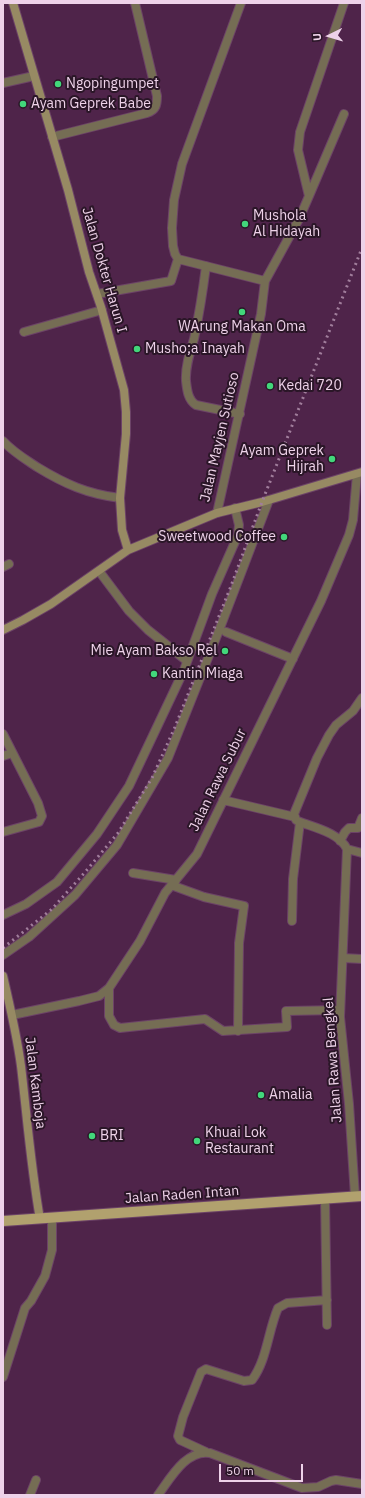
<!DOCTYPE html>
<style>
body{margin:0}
#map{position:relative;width:365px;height:1498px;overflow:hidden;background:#4f244a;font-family:"IBM Plex Sans",sans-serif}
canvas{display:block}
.frame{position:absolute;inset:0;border:4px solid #eed2e9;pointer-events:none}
.north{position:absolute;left:309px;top:16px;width:40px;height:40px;-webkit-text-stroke:3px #2a1627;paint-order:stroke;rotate:265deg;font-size:11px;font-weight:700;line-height:16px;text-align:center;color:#eed2e9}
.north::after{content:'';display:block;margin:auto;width:14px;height:18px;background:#eed2e9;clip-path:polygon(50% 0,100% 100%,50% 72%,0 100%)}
.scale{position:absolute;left:219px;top:1464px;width:84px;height:18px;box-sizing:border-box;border:2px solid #eed2e9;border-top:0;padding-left:5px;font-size:12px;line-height:14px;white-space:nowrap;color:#eed2e9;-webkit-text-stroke:3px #2a1627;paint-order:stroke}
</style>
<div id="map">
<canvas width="365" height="1498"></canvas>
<div class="frame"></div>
<div class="north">U</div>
<div class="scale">50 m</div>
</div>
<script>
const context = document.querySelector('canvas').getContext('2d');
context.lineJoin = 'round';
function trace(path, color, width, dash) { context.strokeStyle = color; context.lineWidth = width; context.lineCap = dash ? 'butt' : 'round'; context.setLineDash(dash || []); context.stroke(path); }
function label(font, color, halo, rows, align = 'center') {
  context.font = font + ' "IBM Plex Sans",sans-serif'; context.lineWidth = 4; context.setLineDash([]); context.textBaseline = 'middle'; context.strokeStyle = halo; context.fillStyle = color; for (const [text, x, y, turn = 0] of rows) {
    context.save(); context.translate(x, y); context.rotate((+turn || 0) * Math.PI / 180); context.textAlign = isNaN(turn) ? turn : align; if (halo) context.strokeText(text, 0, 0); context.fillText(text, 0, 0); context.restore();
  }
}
const street = new Path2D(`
 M241,3L182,164L174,200L172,228L173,246L175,254L178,259L265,281
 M3,83L34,76
 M52,137L147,113C156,110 157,105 157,96L135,3
 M309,196L344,114
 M206,266C203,290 199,315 194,339C190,352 185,367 186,381C187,390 188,400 196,405L240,414
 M97,294L171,281L178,259
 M24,332L102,310
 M3,441C13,452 25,459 37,467C65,484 87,494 120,498
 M217,513L261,314L265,281L299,219L309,196L298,150L300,132L344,3
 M3,567L9,564
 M99,571L129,611L148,630L187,661
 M226,632L293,659
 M3,734L38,803L42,816L39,822L3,832
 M3,756L12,753
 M223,800L295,817
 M340,841L345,832L349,828H358L362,818
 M347,849L340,1017L349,1104L355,1196
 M347,849C339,833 316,828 300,822L296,820L294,814L317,758L329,735L336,725L353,711L362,698
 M347,849L362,853
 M133,873L176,880
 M171,885L204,897L244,906L239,943L238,1031
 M3,915L26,904L57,882L97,834L129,786L184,670L212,594L238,535L239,525L235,508
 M292,921L293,879L300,822
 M3,955L29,937L75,895L117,845L168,758L220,628L269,500
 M343,958L362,959
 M109,988V1016L114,1025L120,1028L205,1019L223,1031L287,1027L286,1011L340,1010
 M12,1015L79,1001L99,996L109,988L140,941L165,893L197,854L321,601L349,535L353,520L357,474
 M325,1198L327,1325
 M3,1377L25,1308L31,1301L45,1276L52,1250V1218
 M206,1452L180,1440L178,1436L183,1417L201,1372L206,1369L244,1381L252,1380C267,1360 268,1331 278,1308L287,1303L327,1300
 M30,1495L36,1480
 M158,1495C170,1479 186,1449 210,1453L302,1488L318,1487L331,1481L336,1480L362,1484`);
const secondary = new Path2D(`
 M13,3L68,190L89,272L101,307L124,390L126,412V434L120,498L122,530L128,550
 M3,630L23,620L51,604L128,550L217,513L262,502L362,472
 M3,976C10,1006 17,1036 21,1066C27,1117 31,1168 40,1219`);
const primary = new Path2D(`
 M3,1221L362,1196`);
trace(street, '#6c4367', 10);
trace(secondary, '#6c4367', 10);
trace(primary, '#6c4367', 12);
trace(street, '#756d54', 8);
trace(secondary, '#978a63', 8);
trace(primary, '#b1a16e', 10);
trace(new Path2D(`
 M3,948L52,909L86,871L118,833L152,778L175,727L231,586L262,502L362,248`), '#a17e9c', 3, [2, 4]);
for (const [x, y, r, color] of [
 [58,84,4,"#42d77b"],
 [23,104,4,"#42d77b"],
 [245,224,4,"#42d77b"],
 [242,312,4,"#42d77b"],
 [137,349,4,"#42d77b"],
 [270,386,4,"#42d77b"],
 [332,459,4,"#42d77b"],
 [284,537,4,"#42d77b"],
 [225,651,4,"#42d77b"],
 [154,674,4,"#42d77b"],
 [261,1095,4,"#42d77b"],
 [92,1136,4,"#42d77b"],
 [197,1141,4,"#42d77b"]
]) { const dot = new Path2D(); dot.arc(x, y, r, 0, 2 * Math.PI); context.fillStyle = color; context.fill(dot); trace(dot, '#2a1627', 1.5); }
label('14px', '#eed2e9', '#2a1627', [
 ["Ngopingumpet",66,84],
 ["Ayam Geprek Babe",31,104],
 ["Mushola",253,216],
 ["Al Hidayah",253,232],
 ["WArung Makan Oma",242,327,"center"],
 ["Musho;a Inayah",145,349],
 ["Kedai 720",278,386],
 ["Ayam Geprek",324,451,"right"],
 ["Hijrah",324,467,"right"],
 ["Sweetwood Coffee",276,537,"right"],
 ["Mie Ayam Bakso Rel",217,651,"right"],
 ["Kantin Miaga",162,674],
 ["Amalia",269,1095],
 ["Khuai Lok",205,1133],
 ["Restaurant",205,1149],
 ["BRI",100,1136]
], 'left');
label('14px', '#eed2e9', '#2a1627', [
 ["Jalan Dokter Harun I",104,270,74],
 ["Jalan Mayjen Sutioso",220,437,-77],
 ["Jalan Rawa Subur",218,780,-64],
 ["Jalan Rawa Bengkel",333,1060,-94],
 ["Jalan Kamboja",35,1083,83],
 ["Jalan Raden Intan",182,1195,-4]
]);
</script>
